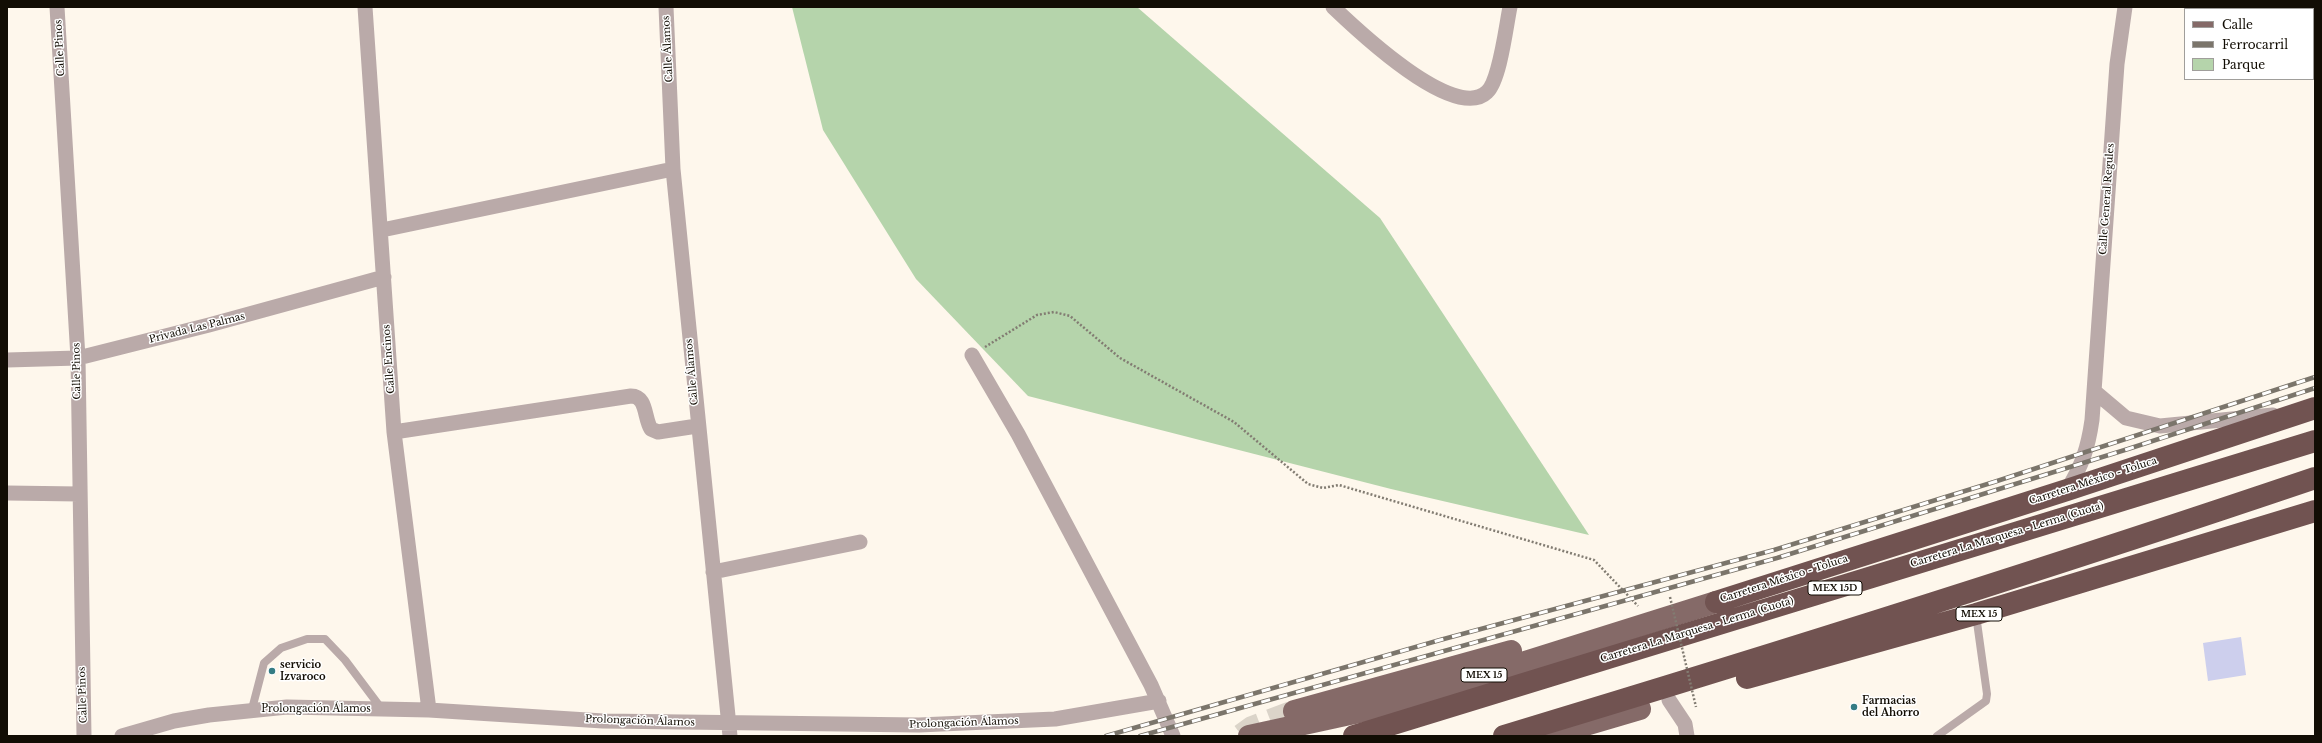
<!DOCTYPE html>
<meta charset="utf-8">
<style>
body{margin:0}
#map{position:relative;width:2322px;height:743px;overflow:hidden;background:#fef7ec;font-family:"Libre Baskerville",serif}
canvas{display:block}
.frame{position:absolute;inset:0;border:8px solid #120d04;pointer-events:none}
.legend{position:absolute;left:2184px;top:8px;width:130px;height:72px;box-sizing:border-box;background:#fff;border:1px solid #a09e9b;margin:0;padding:5px 7px;list-style:none;font-size:12px;color:#120d04}
.legend li{display:flex;align-items:center;gap:8px;height:20px}
.legend b{width:20px;border:1px solid #a09e9b}
</style>
<div id="map">
<canvas width="2322" height="743"></canvas>
<div class="frame"></div>
<ul class="legend">
<li><b style="height:5px;background:#856a68"></b>Calle</li>
<li><b style="height:5px;background:#7b756b"></b>Ferrocarril</li>
<li><b style="height:11px;background:#b5d4ab"></b>Parque</li>
</ul>
</div>
<script>
const context = document.querySelector('canvas').getContext('2d');
context.lineJoin = 'round';
function fill(path, color) { context.fillStyle = color; context.fill(path, 'evenodd'); }
function trace(path, color, width, dash) { context.strokeStyle = color; context.lineWidth = width; context.lineCap = dash ? 'butt' : 'round'; context.setLineDash(dash || []); context.stroke(path); }
function label(font, color, halo, rows, align = 'center') {
  context.font = font + ' "Libre Baskerville",serif'; context.lineWidth = 3; context.setLineDash([]); context.textBaseline = 'middle'; context.strokeStyle = halo; context.fillStyle = color; for (const [text, x, y, turn = 0] of rows) {
    context.save(); context.translate(x, y); context.rotate((+turn || 0) * Math.PI / 180); context.textAlign = isNaN(turn) ? turn : align; if (halo) context.strokeText(text, 0, 0); context.fillText(text, 0, 0); context.restore();
  }
}
fill(new Path2D(`
 M792,7H1137L1380,218L1589,535L1391,489L1028,396L916,279L823,130Z`), '#b5d4ab');
fill(new Path2D(`
 M2241,637L2246,675L2208,681L2203,643Z`), '#cdcfed');
trace(new Path2D(`
 M1241,735L1252,727L1294,711`), '#dbd4c9', 22, [22, 11]);
trace(new Path2D(`
 M985,347L1037,315L1054,312L1070,316L1120,358L1234,422L1308,484L1323,488L1339,485L1594,560L1638,606`), '#827c72', 2.5, [2, 2]);
trace(new Path2D(`
 M252,709L264,663L281,648L307,639H325L345,660L381,708
 M1937,736L1986,701L1987,694L1976,615`), '#baaaa9', 8);
trace(new Path2D(`
 M57,7L78,358L84,736
 M365,7L394,432L429,710
 M666,7L673,169L730,736
 M1333,7C1356,29 1455,123 1487,92C1500,80 1506,26 1510,7
 M382,230L673,169
 M972,355L1018,434L1151,685L1173,736
 M7,360L78,358L209,325L384,277
 M2094,391L2126,418L2160,426L2273,415
 M394,432L631,396C647,396 644,418 651,429L658,432L697,426
 M2067,490C2082,466 2088,448 2092,420L2117,64L2125,7
 M7,493L79,494
 M713,572L860,542
 M1669,700L1685,724L1687,736
 M122,736L174,721L209,715L287,707L429,710L603,721L919,725L1055,719L1159,701`), '#baaaa9', 15);
trace(new Path2D(`
 M1294,711L1511,651
 M1249,736L1382,707L1716,602
 M1548,736L1640,709`), '#856a68', 22);
trace(new Path2D(`
 M1716,602L2067,490L2315,408
 M1747,678L1976,614L2315,511
 M1354,736L2315,441
 M1504,736C1776,654 2046,569 2315,478`), '#715351', 22);
const rail = new Path2D(`
 M1106,736L1440,640L1774,550L1994,482L2315,377
 M1140,736L1777,558L2128,449L2315,388`);
trace(rail, '#7b756b', 4.5);
trace(rail, '#fff', 3, [9]);
trace(new Path2D(`
 M1670,597L1696,707`), '#827c72', 2.5, [2, 2]);
for (const [x, y, r, color] of [
 [272,671,4,"#347c84"],
 [1854,707,4,"#347c84"]
]) { const dot = new Path2D(); dot.arc(x, y, r, 0, 2 * Math.PI); context.fillStyle = color; context.fill(dot); trace(dot, '#fff', 1.5); }
for (const [x, y, w] of [
 [1835,588,54],
 [1979,614,46],
 [1484,675,46]
]) { const box = new Path2D(); box.roundRect(x - w / 2, y - 7, w, 14, 3); context.fillStyle = '#fff'; context.fill(box); trace(box, '#120d04', 1); }
label('bold 9px', '#120d04', null, [
 ["MEX 15D",1835,588],
 ["MEX 15",1979,614],
 ["MEX 15",1484,675]
]);
label('10px', '#120d04', '#fff', [
 ["Calle Pinos",60,48,-93],
 ["Calle Álamos",668,49,-93],
 ["Calle General Regules",2107,199,-86],
 ["Privada Las Palmas",197,328,-14],
 ["Calle Encinos",389,359,-94],
 ["Calle Pinos",77,371,-91],
 ["Calle Álamos",692,372,-95],
 ["Carretera México - Toluca",2093,481,-18],
 ["Carretera La Marquesa - Lerma (Cuota)",2007,535,-17],
 ["Carretera México - Toluca",1784,579,-18],
 ["Carretera La Marquesa - Lerma (Cuota)",1697,630,-17],
 ["Calle Pinos",83,695,-92],
 ["Prolongación Álamos",316,709],
 ["Prolongación Álamos",640,721,2],
 ["Prolongación Álamos",964,723,-2]
]);
label('bold 10px', '#120d04', '#fff', [
 ["servicio",280,665],
 ["Izvaroco",280,677],
 ["Farmacias",1862,701],
 ["del Ahorro",1862,713]
], 'left');
</script>
